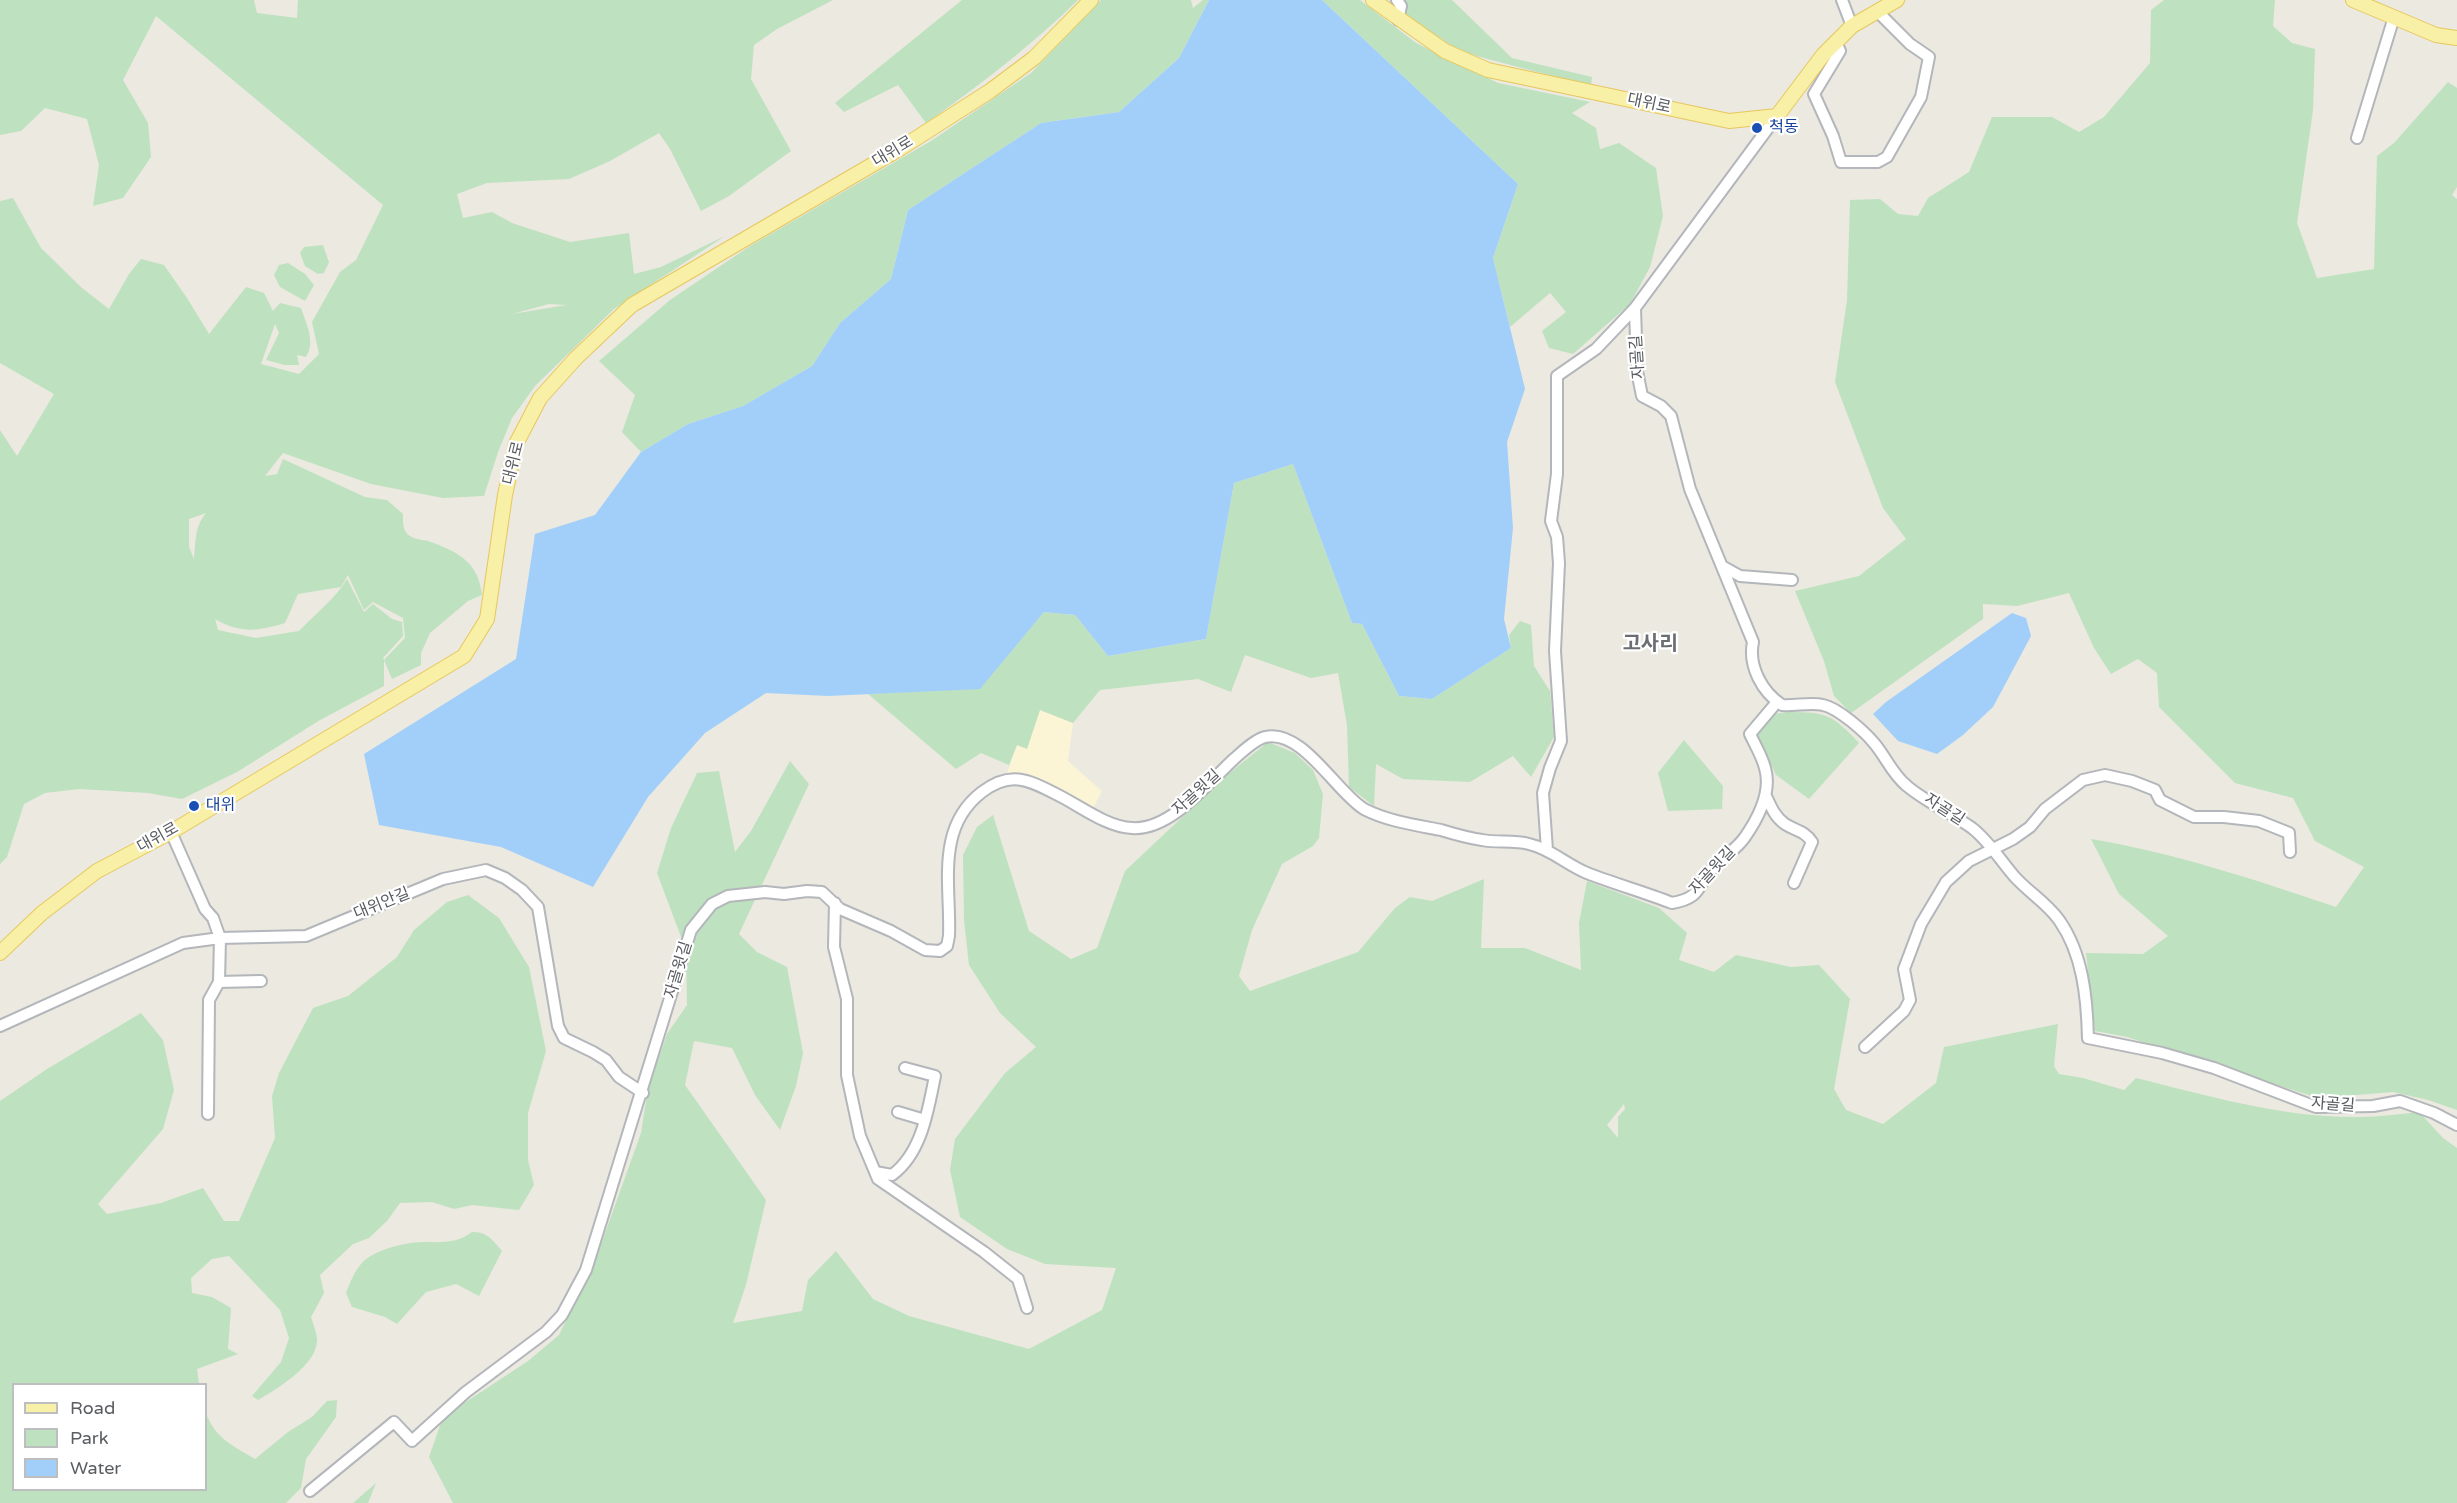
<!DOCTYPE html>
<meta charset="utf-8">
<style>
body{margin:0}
#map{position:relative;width:2457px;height:1503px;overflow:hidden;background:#ebe9e0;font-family:"Varela Round",sans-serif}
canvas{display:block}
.legend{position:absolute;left:12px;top:1383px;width:195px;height:108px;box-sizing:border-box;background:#fff;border:2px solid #bdbebf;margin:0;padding:8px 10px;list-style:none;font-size:18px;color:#595c60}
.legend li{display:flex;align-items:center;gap:12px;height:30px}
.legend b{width:30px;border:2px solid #bdbebf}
</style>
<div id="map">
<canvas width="2457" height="1503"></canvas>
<ul class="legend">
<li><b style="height:8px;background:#f9f0a7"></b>Road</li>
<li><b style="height:16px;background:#bee2bf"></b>Park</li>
<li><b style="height:16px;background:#a2cff9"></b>Water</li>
</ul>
</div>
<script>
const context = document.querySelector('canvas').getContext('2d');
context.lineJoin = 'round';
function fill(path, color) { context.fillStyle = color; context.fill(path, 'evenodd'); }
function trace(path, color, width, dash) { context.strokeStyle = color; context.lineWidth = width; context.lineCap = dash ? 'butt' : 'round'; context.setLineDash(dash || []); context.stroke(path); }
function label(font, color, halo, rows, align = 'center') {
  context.font = font + ' "Varela Round","Noto Sans KR",sans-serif'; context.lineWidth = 4.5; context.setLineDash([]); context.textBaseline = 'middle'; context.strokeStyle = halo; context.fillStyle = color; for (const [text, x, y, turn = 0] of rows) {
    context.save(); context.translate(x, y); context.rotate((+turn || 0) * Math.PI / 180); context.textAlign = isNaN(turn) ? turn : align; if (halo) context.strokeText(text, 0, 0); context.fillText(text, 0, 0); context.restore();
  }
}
fill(new Path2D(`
 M1040,710L1073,723L1068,761L1102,791L1093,808L1007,773L1017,745L1027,748Z`), '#fbf4d5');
fill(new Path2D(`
 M0,0H254L257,13L297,18L298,0H833L777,29L754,45L751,79L791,151L729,196L701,211L670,149L659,133L610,161L569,179L487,183L457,194L463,218L492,212L512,223L570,242L629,233L634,274L661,267L725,236L614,309L535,386L512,418L498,452L484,496L443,498L371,484L283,453L265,476L277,474L283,459L365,497L387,500L403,514C403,522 402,531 410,536C414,539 423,540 428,541C458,552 478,561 482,595L468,601L430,633L421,653V665L392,679L384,660V686L320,720L237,772L182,799L148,793L79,789L45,793L24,804L7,857L0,864V430L17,456L54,394L0,363V201L13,198L41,248L82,288L109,309L129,274L141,259L164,265L187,298L209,334L246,287L264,293L273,311L280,303L301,308C306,324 316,341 306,357L297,355L299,365H285L266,360L279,333L275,324L261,364L299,374L319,354L312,322L340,272L356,260L383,205L156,16L123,80L148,123L151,157L123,198L93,206L99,165L87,119L45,108L21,131L0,135ZM549,304L566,305L512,314ZM206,513C194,528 196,541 194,559L189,547V519ZM348,575L364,610L373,602L403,618L405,638L384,660L383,658L403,636L402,622L392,619L373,604L364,612L347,579C337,597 314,615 299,631L256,638L218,630L215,619C241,634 258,631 285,623L298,594L341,587Z
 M962,0H1078C1031,46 980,85 926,123L898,85L844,112L835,103Z
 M1101,0H1191L1193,8L1203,0H1209L1179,58L1119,112L1041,123L908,210L891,279L840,323L812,366L743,406L688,424L641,452L622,432L635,395L599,361L670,300L750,246L931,141L1031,73Z
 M1322,0H1360L1416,43L1498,83L1590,102L1572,113L1596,128L1600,149L1619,143L1656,168L1663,216L1650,267L1630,304L1573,354L1549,348L1542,331L1566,312L1550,293L1510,327L1493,258L1518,184Z
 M1389,0H1452L1512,58L1592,77L1591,86L1461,52L1410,18Z
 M2164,0H2275L2273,26L2292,43L2315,49L2313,110L2297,223L2317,278L2374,269L2377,156L2394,143L2448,82L2457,88V187L2452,195L2457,199V1110L2428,1100L2393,1092L2318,1098L2127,1037L2095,1031L2086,953L2143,954L2168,936L2119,894L2091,839C2175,853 2256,880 2336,907L2364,867L2315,841L2293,798L2235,783L2159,707L2157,673L2138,659L2111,674L2094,648L2069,593L2017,606L1983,604V619L1851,713L1834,696L1824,661L1795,591L1859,576L1906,539L1883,508L1835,382L1847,300L1850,200L1880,199L1898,214L1918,216L1928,198L1969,172L1992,117H2052L2079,132L2104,117L2150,63L2151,10Z
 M323,245L329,262L324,273L318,274L305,266L300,253L304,247Z
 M288,263L305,274L314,285L305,301L280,287L274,275L279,265Z
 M1293,464L1352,623L1362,624L1399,696L1432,699L1511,648L1509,635L1520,621L1531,625L1534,666L1550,691L1554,737L1531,777L1513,756L1470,782L1403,779L1376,764L1374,806L1349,787L1347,725L1338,673L1311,678L1245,655L1231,692L1198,679L1100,690L1073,723L1040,710L1027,749L1017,745L1009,765L981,753L956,769L868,694L980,688L1044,612L1075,615L1108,656L1206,639L1234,483Z
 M1787,712C1826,712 1832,714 1859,743L1809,799L1776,775L1757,735L1767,715Z
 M1684,740L1723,786L1722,809L1668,811L1658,773Z
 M1268,742L1295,753L1313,770L1323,794L1319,838L1313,846L1282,864L1252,930L1239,976L1250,991L1358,952L1395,908L1410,897L1432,901L1484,879L1481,948H1525L1581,970L1579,923L1587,881L1659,908L1687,933L1679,960L1714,972L1736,955L1791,967L1819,965L1850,999L1834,1089L1846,1110L1883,1124L1936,1083L1944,1047L2058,1024L2054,1066L2059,1074L2083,1078L2124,1090L2136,1078C2209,1096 2283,1118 2359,1117C2379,1117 2399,1114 2419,1112L2443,1138L2457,1148V1503H453L429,1457L443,1417L528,1361L559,1335L595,1261L641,1133L648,1088L667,1034L687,1005L686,950L657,873L671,828L697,773L719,771L735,852L751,831L790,761L809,784L739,934L757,952L787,967L803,1053L796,1086L780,1130L755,1095L732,1048L694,1041L685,1085L766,1200L746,1285L733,1323L802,1311L808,1280L836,1251L873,1299L909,1316L1029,1349L1102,1310L1116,1268L1045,1264L1007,1249L960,1217L950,1170L955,1139L1005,1073L1036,1047L1000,1013L969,965L964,920L963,855L977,827L993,815L1029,931L1071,959L1097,948L1125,871L1227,775ZM1624,1104L1625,1109L1618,1117V1138L1607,1125Z
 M468,895L499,918L529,967L546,1051L528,1113V1160L534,1185L519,1210L472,1205L454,1209L432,1202L400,1203L387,1221L369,1238L353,1244L320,1275L324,1293L311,1317C313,1324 317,1333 317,1340C317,1365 277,1389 258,1400L252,1396L281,1362L289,1338L280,1310L229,1256L212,1259L191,1278L192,1293L212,1297L231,1308L228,1349L238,1354L197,1369L199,1384H14V1490H206V1413C215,1438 233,1446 255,1459L288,1432L312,1417L327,1401L337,1400L336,1417L306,1459L301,1488L286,1503H0V1101L47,1069L141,1013L163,1040L174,1090L163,1129L98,1204L107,1214L161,1203L203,1188L224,1221H239L275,1138L272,1096L279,1073L313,1008L348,996L397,957L414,930L447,902Z
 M472,1232C486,1231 493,1240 502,1251L479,1296L456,1284L426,1292L397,1324L385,1317L352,1307L346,1293C350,1283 354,1272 361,1264C374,1249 404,1243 422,1242C441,1242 456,1244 472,1232Z
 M376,1483L368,1503H353Z`), '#bee2bf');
fill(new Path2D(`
 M1209,0H1322L1518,184L1493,258L1525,389L1507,442L1513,528L1504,619L1511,648L1432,699L1399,696L1362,624L1352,623L1293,464L1234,483L1206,639L1108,656L1075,615L1044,612L980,689L828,696L766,693L705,733L648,797L593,887L501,847L379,825L364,754L516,659L535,534L595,515L641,452L688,424L743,406L812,366L840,323L891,279L908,210L1041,123L1119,112L1179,58Z
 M2012,613L2026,618L2031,636L1993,707L1963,735L1937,754L1898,741L1873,714L1886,702Z`), '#a2cff9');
const minor = new Path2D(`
 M1397,0L1401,6L1398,20
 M1842,0L1852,26
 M1836,43L1840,51L1814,94L1833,136L1841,162H1878L1887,157L1921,97L1929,57L1910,44L1877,11
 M2357,138L2394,17
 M1635,308L1637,371L1642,396L1661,406L1671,416L1690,489L1753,642C1748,666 1762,692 1782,705C1795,706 1811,702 1823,705C1838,708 1864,731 1874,743C1886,757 1892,774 1907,786C1926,802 1951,813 1972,828C1989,841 2000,860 2014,876C2027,891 2047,903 2059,920C2083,954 2087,998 2088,1038L2162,1053L2214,1068L2316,1107L2373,1106L2400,1101L2434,1113L2457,1125
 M1722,566L1740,576L1792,580
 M1766,796C1771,807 1775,817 1785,824C1796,831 1805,831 1812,842L1794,883
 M171,832L205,909L213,918L220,938L219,982L209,1000L208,1114
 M1547,850L1543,793L1550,768L1561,741L1555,651L1559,563L1557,537L1551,521L1557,474V376L1596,349L1635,308L1777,116
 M835,903L834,947L847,999V1075L860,1136L878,1179L984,1252L1018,1279L1027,1308
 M219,982L261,981
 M0,1026L183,943L220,938L306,936L443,879L486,870L505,878L522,890L538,907L558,1026L564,1038L593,1052L606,1060L619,1077L643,1093
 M1865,1047L1904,1011L1910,1000L1904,969L1921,924L1946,882L1969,861L2013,839L2030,827L2045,809L2083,780L2105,775L2132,781L2155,790L2160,800L2194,817H2224L2259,821L2289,833L2290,852
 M898,1112L925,1120
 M875,1172L892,1175C922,1153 928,1110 935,1076L905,1068
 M414,1439L466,1392L546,1332L562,1315L586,1270L691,930L712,904L728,896L765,892L784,894L807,891L822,892L840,909L891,931L925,950L940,951L947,946L949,936C951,885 935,828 982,792C1010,771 1027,779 1056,794C1079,805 1106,827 1132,828C1170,831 1208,783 1234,759C1242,752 1254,740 1265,737C1302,728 1336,792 1364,809C1387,821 1415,825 1441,830C1454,834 1468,838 1482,840C1497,843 1513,840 1529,844C1551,849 1567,865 1587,873C1615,884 1644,892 1672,903C1703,898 1696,885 1715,866C1724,856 1737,849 1745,837C1759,817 1772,792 1765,768C1762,756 1755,745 1750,734L1777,702
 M310,1491L394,1422L412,1441`);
const major = new Path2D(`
 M1373,0L1445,51L1488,70L1729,121L1777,116L1823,55L1852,26L1897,0
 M2353,0L2436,35L2457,38
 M0,953L42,913L97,871L171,832L464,656L487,619L505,495L516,444L540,398L576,358L632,305L901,148L990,91L1034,58L1091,0`);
trace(minor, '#b3b6ba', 14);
trace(major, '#e7c75d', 16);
trace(minor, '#fff', 10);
trace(major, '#f9f0a7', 14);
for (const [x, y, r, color] of [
 [1757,128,6,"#1a4fb4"],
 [194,806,6,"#1a4fb4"]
]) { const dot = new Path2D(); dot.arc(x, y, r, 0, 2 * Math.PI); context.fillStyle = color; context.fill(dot); trace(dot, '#fff', 2); }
label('16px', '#595c60', '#fff', [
 ["대위로",1649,104,12],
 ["대위로",893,152,-31],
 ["자골길",1638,357,-94],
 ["대위로",514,463,-76],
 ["자골윗길",1197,793,-42],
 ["자골길",1944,810,33],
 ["대위로",158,838,-29],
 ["자골윗길",1713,871,-47],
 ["대위안길",382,904,-22],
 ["자골윗길",679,970,-73],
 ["자골길",2333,1105,4]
]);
label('16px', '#164399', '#fff', [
 ["척동",1769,128],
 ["대위",206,806]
], 'left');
label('bold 20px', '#6a6e72', '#fff', [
 ["고사리",1650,645]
]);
</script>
